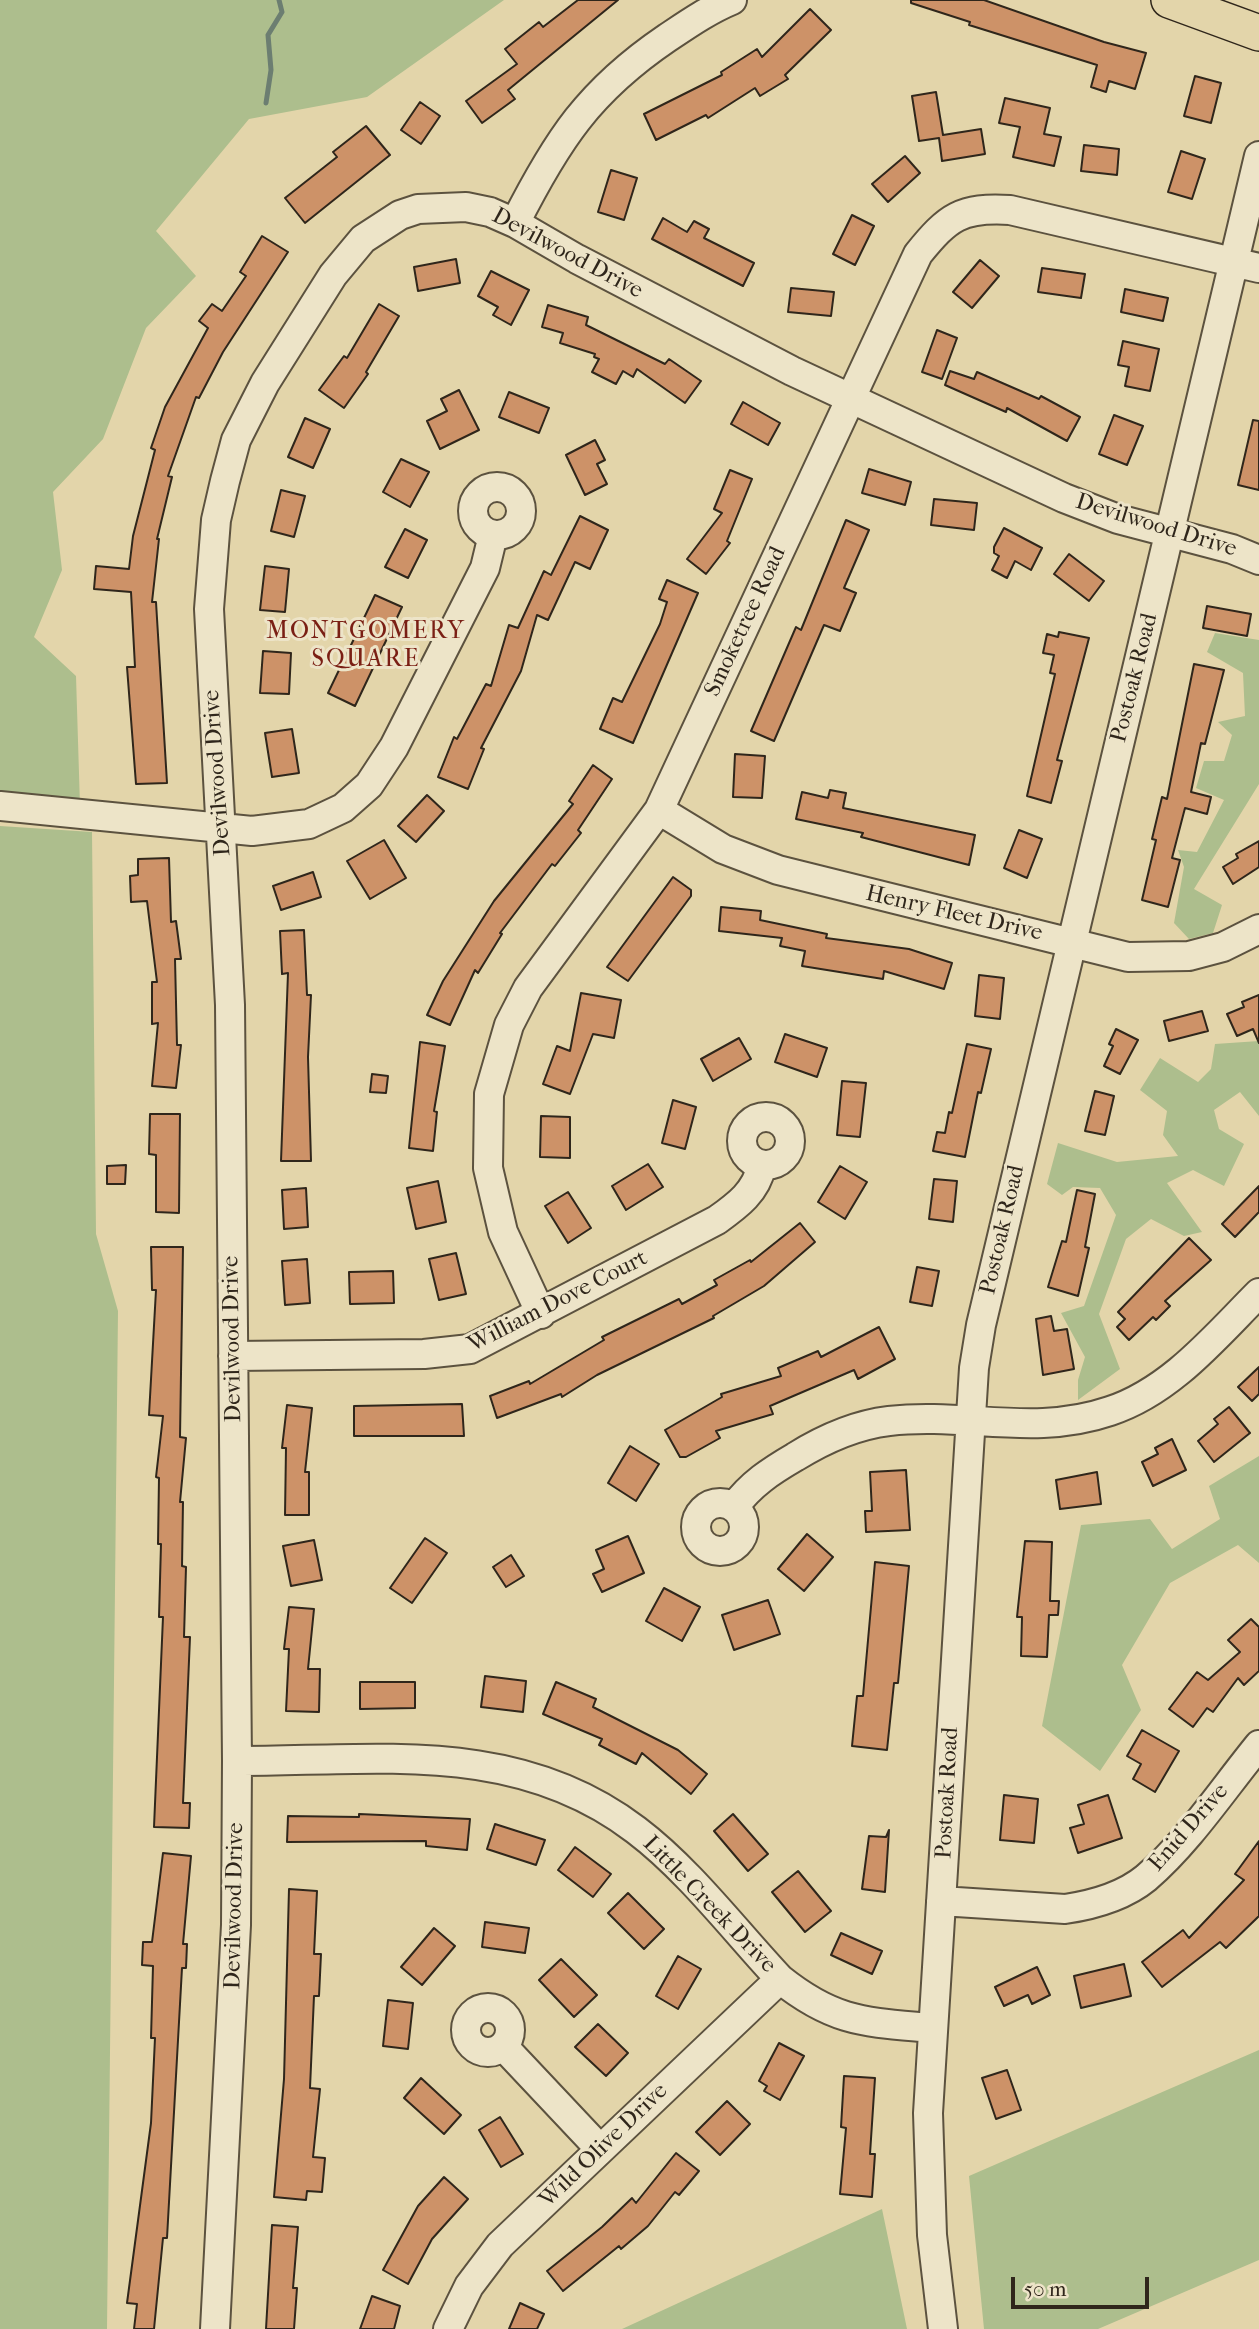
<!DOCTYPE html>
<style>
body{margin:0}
#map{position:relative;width:1259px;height:2329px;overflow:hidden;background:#e3d5aa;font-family:"IM FELL French Canon",serif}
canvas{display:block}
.scale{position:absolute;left:1011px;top:2277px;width:138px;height:32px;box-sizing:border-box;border:4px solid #2f261b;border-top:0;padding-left:9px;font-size:21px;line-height:24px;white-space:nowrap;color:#2f261b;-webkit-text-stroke:5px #ede4c8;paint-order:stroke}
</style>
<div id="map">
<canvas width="1259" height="2329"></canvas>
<div class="scale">50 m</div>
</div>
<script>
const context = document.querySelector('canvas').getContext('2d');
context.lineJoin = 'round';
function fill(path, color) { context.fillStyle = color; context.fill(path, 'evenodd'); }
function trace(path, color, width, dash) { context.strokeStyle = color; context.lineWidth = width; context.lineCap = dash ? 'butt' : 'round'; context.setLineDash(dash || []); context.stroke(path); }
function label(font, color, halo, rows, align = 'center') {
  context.font = font + ' "IM FELL French Canon",serif'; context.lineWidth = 6; context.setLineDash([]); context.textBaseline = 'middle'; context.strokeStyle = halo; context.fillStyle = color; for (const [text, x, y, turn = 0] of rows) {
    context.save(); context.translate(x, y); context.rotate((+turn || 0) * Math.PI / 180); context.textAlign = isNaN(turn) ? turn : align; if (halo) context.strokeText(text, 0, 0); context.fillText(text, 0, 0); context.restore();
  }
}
fill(new Path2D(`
 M0,0H504L367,97L249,119L156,231L196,276L146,328L103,439L53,492L62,570L34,637L76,676L80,806L0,797Z
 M1215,633L1259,640V784L1194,889L1222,905L1213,933L1189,939L1174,923L1184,867L1178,850L1197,852L1224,800L1196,788L1204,761H1224L1232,735L1218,722L1245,716L1243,673L1207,652Z
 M0,826L92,832L96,1234L118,1311L107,2329H0Z
 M1259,1041V1116L1240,1092L1214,1110L1219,1129L1244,1144L1224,1186L1193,1170L1167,1183L1202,1232L1184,1236L1151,1219L1126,1239L1099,1314L1120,1369L1078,1400V1380L1085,1357L1061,1313L1084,1306L1116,1215L1100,1188L1073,1187L1062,1195L1047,1184L1058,1143L1117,1162L1178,1156L1163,1135L1167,1111L1140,1090L1160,1058L1198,1082L1211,1069L1215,1044Z
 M1259,1456V1563L1238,1545L1170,1583L1122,1665L1141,1710L1100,1771L1042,1726L1081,1525L1150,1519L1172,1549L1220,1519L1209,1486Z
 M1259,2050V2260L1098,2329H984L969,2176Z
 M882,2209L907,2329H622Z`), '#adbe8d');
trace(new Path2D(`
 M266,103L271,70L268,35L282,12L279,0`), '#6c7e71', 5);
const building = new Path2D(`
 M578,0H618L508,90L515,99L482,123L466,101L517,64L505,49L539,22L543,27Z
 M911,0H984L1104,42L1146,53L1135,89L1109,81L1106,92L1091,87L1097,65L969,25L970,22L911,3Z
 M810,9L831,30L785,75L788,79L760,96L755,88L708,118L706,115L656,140L644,114L722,75L721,72L757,49L762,57Z
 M1195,76L1221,83L1211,123L1184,116Z
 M936,92L943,135L981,129L985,154L942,161L939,138L919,141L912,96Z
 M1005,98L1050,108L1044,134L1061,137L1054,166L1013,157L1020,127L999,123Z
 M420,102L440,116L421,144L401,130Z
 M366,126L390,155L305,223L285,198L337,157L333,152Z
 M1084,145L1119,149L1117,175L1081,171Z
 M1181,151L1205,159L1192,199L1168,192Z
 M905,156L920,173L888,202L872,184Z
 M611,170L637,178L624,220L598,212Z
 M852,215L874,226L855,265L833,254Z
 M663,218L687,232L694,221L709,229L704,238L754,263L743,286L652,239Z
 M262,236L288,252L223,352L199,398L196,397L168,476L172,477L157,539H159L152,602H156L167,783L136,784L127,667H135L131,592L94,589L96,566L129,569L133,536L155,450L151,448L165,407L208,328L199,321L212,304L222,311L246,276L240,272Z
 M456,259L460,283L418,291L414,267Z
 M980,260L999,276L972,308L953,292Z
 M1042,268L1085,274L1081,298L1038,292Z
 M491,271L529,290L511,325L493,315L498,307L478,296Z
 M791,288L834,292L831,316L788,312Z
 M1125,289L1168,298L1163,321L1121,312Z
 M379,304L399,316L366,372L368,374L344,408L319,390L344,356L347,358Z
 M548,305L588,317L586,325L665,364L669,359L701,381L685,403L637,369L633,377L623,371L616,384L592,372L599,359L594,357L595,354L560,343L563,333L542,327Z
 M937,330L957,338L942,379L922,372Z
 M1123,341L1159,349L1150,391L1125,386L1129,367L1118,365Z
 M950,371L974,379L977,372L1039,399L1041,396L1080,417L1067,441L1007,408L1006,412L945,385Z
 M459,390L479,430L440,449L427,421L447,411L441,399Z
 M509,392L549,408L539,433L499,417Z
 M743,402L780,423L768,445L731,424Z
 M1114,415L1143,426L1127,465L1099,454Z
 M305,418L330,429L313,468L288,457Z
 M1253,420L1259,421V490L1238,485Z
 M595,440L605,460L597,464L607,484L585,495L566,455Z
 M401,459L429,472L410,507L383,492Z
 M869,469L911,482L905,505L862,493Z
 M730,470L752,479L727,541L730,543L706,574L687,559L722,513L714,509Z
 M281,490L305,496L294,537L271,531Z
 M934,499L977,503L974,530L931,525Z
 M580,516L608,530L590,569L575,562L548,620L537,615L521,671L481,748L484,749L468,789L438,777L454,737L457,739L486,684L491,686L509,625L518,628L544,571L551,575Z
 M846,520L869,530L844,588L856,593L840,631L824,625L774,741L751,731L796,627L801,630Z
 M1004,528L1042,548L1031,570L1015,561L1007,578L992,570L999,556L994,553V547Z
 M405,529L427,540L408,578L385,567Z
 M1069,554L1104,581L1089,601L1054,574Z
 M265,566L289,569L285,612L260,610Z
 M667,580L698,593L633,743L600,729L613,698L622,702L660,624L667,602L659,599Z
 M375,595L402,607L355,706L328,693Z
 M1207,606L1251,614L1247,636L1203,628Z
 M1059,632L1089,638L1057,760L1062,761L1051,803L1027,796L1055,674L1050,673L1054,655L1043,653L1047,634L1058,637Z
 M263,651L291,653L289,694L260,693Z
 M1194,664L1224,670L1205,744L1201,743L1191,792L1211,797L1207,814L1185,808L1172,858L1180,860L1168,907L1142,900L1156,840L1152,839L1162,797L1167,799Z
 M292,729L299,773L272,777L265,733Z
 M735,754L765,756L762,798L733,797Z
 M593,765L612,779L578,830L581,833L555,866L552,864L500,933L502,934L478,973L475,970L450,1025L427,1015L443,981L494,901L573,804L569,801Z
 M830,790L846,793L843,808L975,835L969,865L861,837L863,833L796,819L802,792L828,798Z
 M427,795L444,811L416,842L398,826Z
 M1019,830L1042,839L1027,878L1004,868Z
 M384,840L406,878L370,899L347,861Z
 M1259,841V867L1233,884L1223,867L1238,858L1236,854Z
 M169,858L171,922L176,921L181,959H175L177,1045H181L176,1088L152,1086L158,1023L152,1024V982H157L147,901L131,902L130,876L138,875V859Z
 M313,872L321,897L281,910L273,886Z
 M673,877L691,890V896L628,981L607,967Z
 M721,907L761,911L760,920L827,934L826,938L909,949L952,963L944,989L884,971L883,979L802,966L805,951L780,946L782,938L719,931Z
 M304,930L307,995H311L308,1057L311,1161H281L288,973L282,974L280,931Z
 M979,975L1004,978L1000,1019L975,1016Z
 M581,993L621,1000L614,1038L593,1034L570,1094L543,1084L557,1046L570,1051Z
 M1259,995V1043L1253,1029L1237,1036L1227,1014L1244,1007L1242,1002Z
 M1202,1011L1208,1031L1169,1041L1164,1021Z
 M1116,1029L1138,1040L1120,1074L1104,1066L1113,1046L1109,1044Z
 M785,1034L827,1048L817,1077L775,1062Z
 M739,1038L751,1059L713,1081L701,1059Z
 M420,1042L445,1046L434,1111L437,1112L433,1151L409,1148Z
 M967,1044L991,1049L981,1093L978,1092L965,1157L933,1151L937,1132L945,1133L949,1112L952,1113Z
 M372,1074L388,1076L386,1093L370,1092Z
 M842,1081L866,1083L860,1137L837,1135Z
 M1095,1091L1114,1096L1105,1135L1085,1131Z
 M673,1100L696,1107L685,1149L662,1143Z
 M150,1114H180L179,1213L156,1212V1155L149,1154Z
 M541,1116L570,1117V1158L540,1157Z
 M648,1164L663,1187L626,1210L612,1186Z
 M126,1165L125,1184H107V1166Z
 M840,1166L867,1182L845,1219L818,1202Z
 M934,1179L957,1181L953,1222L929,1219Z
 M438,1181L446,1222L416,1229L407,1188Z
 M1259,1186V1212L1235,1237L1222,1224Z
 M306,1188L308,1227L284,1229L282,1190Z
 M1077,1190L1095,1194L1085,1247L1089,1248L1078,1296L1048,1287L1062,1241L1066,1242Z
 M568,1192L591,1228L568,1243L545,1206Z
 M800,1223L815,1242L764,1286L713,1316L714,1318L597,1375L562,1397L561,1394L497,1418L490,1396L529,1381L530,1384L604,1340L602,1337L679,1299L682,1304L717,1285L714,1280L750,1260L751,1262Z
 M1189,1238L1211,1260L1165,1301L1170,1306L1156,1320L1153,1317L1129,1340L1117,1327L1125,1319L1118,1312Z
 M151,1247H183L180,1437L186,1438L180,1502H183L182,1566L186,1567L184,1637H190L183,1803H190L189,1828L154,1827L163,1617H159L161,1544H158L159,1478L156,1477L163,1416L149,1415L156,1290H152Z
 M456,1253L466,1294L439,1300L429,1259Z
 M307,1259L310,1303L285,1305L282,1261Z
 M917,1267L939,1271L932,1306L910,1302Z
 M393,1271L394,1303L350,1304L349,1272Z
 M1051,1316L1054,1331L1067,1329L1074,1369L1043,1375L1036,1319Z
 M879,1327L895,1359L858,1379L854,1370L770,1406L773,1414L716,1431L720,1438L686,1457H680L665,1430L722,1397L721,1394L781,1376L778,1368L818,1351L821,1357Z
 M1259,1367V1394L1252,1401L1238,1387Z
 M462,1404L464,1436H354V1406Z
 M287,1405L312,1408L305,1472H309V1515H285L286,1448H282Z
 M1229,1407L1250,1433L1214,1462L1198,1441L1218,1424L1214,1419Z
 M1172,1439L1186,1470L1153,1486L1142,1462L1158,1454L1155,1448Z
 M630,1446L659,1464L636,1501L608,1483Z
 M906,1470L910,1530L866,1532L865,1511H872L870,1472Z
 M1097,1472L1101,1504L1060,1509L1056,1480Z
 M807,1534L833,1557L804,1591L778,1569Z
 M628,1536L644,1573L602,1592L593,1574L604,1569L596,1550Z
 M425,1538L447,1553L412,1603L390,1588Z
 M314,1540L322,1580L291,1586L283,1546Z
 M1025,1541L1052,1542L1050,1601H1059L1058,1615H1049L1047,1657L1021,1656L1022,1617H1017Z
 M511,1555L524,1576L506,1587L493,1567Z
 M875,1562L909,1566L898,1683H894L887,1750L852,1746L857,1696H863Z
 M664,1588L700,1607L682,1641L646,1621Z
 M768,1600L780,1634L734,1650L722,1615Z
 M289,1607L314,1609L308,1669H320L319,1712L286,1711L289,1649H284Z
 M1251,1619L1259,1627V1671L1244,1685L1238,1678L1213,1712L1207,1708L1193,1727L1169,1709L1197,1672L1208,1680L1240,1652L1228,1640Z
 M485,1676L526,1681L523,1712L481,1707Z
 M360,1682H415V1708L360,1709Z
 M556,1682L596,1699L593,1707L678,1750L707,1774L691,1794L642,1753L636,1764L599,1745L602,1739L543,1714Z
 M1142,1730L1179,1751L1155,1792L1133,1779L1141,1764L1127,1756Z
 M1004,1795L1038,1799L1034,1843L1000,1840Z
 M1108,1795L1122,1838L1078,1853L1070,1828L1084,1824L1078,1805Z
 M359,1814L470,1819L467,1850L426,1846V1841L287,1842L288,1816L359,1817Z
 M733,1814L768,1854L748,1871L714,1831Z
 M495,1824L545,1840L536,1865L487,1849Z
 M889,1830L885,1892L862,1889L869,1836L886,1837Z
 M1259,1841V1916L1226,1948L1220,1942L1162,1987L1142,1962L1183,1930L1189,1938L1244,1880L1235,1874Z
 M575,1847L611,1874L593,1897L558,1870Z
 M163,1853L191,1856L183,1944H187L186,1968H182L167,2238H163L154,2329H134L137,2304L127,2303L151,2123L155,2038H151L153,1966L142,1965L143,1942H152Z
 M798,1871L831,1911L805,1932L772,1892Z
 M289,1889L317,1891L314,1954H321L319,1996H314L310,2088L320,2089L313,2157L325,2158L322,2192L307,2191L306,2200L274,2197L284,2079Z
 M628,1893L664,1929L644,1949L608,1913Z
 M485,1922L529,1928L525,1953L482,1947Z
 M434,1928L455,1946L422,1985L401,1967Z
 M841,1933L882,1951L872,1974L831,1955Z
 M678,1956L701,1969L678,2009L656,1996Z
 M561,1959L597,1995L574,2017L539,1980Z
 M1124,1964L1131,1996L1081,2008L1074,1976Z
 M1037,1967L1050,1995L1032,2004L1028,1995L1004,2006L995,1987Z
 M388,2000L413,2003L408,2049L383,2046Z
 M598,2024L628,2053L606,2076L575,2047Z
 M779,2043L804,2056L780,2100L764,2091L767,2086L759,2081Z
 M1007,2070L1021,2110L996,2119L982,2078Z
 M844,2076L875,2078L870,2154H875L872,2197L840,2194L846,2128L841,2127Z
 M421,2078L461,2115L444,2134L404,2098Z
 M727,2101L750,2124L720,2155L696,2132Z
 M500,2117L523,2154L501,2167L479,2130Z
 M676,2153L699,2171L679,2195L675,2192L648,2226L621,2249L619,2246L563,2291L547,2271L602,2227L632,2198L636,2203Z
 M444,2177L468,2199L432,2239L408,2284L383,2270L418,2206Z
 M272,2225L298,2227L293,2288H297L294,2329H266Z
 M372,2296L400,2306L394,2329H360Z
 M520,2303L544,2314L537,2329H509Z`);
fill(building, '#cd9268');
trace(building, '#2f261b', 2);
const minor = new Path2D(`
 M515,223C557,140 589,91 667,38C688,24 708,10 732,0
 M473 511a24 24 0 1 1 48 0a24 24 0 1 1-48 0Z
 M0,806L252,831L309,824L343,808L369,785L394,747L485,568L493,535
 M659,810L723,849L778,870L1128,957L1189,956L1223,947L1259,929
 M742 1141a24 24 0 1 1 48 0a24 24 0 1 1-48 0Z
 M541,1314L503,1232L488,1168L489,1094L509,1025L528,988L659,810L918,254C948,217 961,207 1010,210L1259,268
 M233,1356L424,1354L470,1349L717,1220C738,1205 756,1192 762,1165
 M696 1527a24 24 0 1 1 48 0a24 24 0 1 1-48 0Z
 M734,1507C751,1484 771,1471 795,1457C824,1439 855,1425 889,1421C965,1412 1034,1437 1110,1411C1171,1391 1215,1337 1259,1293
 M237,1761C378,1761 517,1739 636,1830C689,1870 735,1931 780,1979C835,2023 866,2022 932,2028
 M941,1901L1065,1909C1092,1905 1124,1896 1146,1878C1189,1841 1223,1789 1259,1745
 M466 2030a22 22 0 1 1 44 0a22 22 0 1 1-44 0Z
 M503,2046L600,2149
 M215,2329L236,1925L237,1761L230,1005L209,609L216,520L225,481L236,440L265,383L333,275L363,239L400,215L418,209L466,207L490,212L515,223L577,259L792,371L1064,498L1118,519L1232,549L1259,560
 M448,2329L469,2286L500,2245L780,1979
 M943,2329L932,2235L928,2113L974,1368L981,1325L1259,156`);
const major = new Path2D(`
 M1169,0L1259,33`);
trace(minor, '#5c523f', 32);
trace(major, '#2f261b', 38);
trace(minor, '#ede4c8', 28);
trace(major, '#e3d5aa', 35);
label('23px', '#2f261b', '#ede4c8', [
 ["Devilwood Drive",567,254,28],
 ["Devilwood Drive",1156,526,17],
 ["Smoketree Road",746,622,-65],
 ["Postoak Road",1135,678,-76],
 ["Devilwood Drive",218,773,-94],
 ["Henry Fleet Drive",954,914,13],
 ["Postoak Road",1003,1230,-77],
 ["William Dove Court",558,1302,-27],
 ["Devilwood Drive",233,1339,-91],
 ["Postoak Road",948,1793,-87],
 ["Enid Drive",1189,1828,-49],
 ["Little Creek Drive",709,1905,46],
 ["Devilwood Drive",235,1906,-89],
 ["Wild Olive Drive",604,2146,-44]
]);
context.letterSpacing = '2px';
label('24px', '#7a1f14', '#ede4c8', [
 ["MONTGOMERY",366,632],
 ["SQUARE",366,660]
]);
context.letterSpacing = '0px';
</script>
